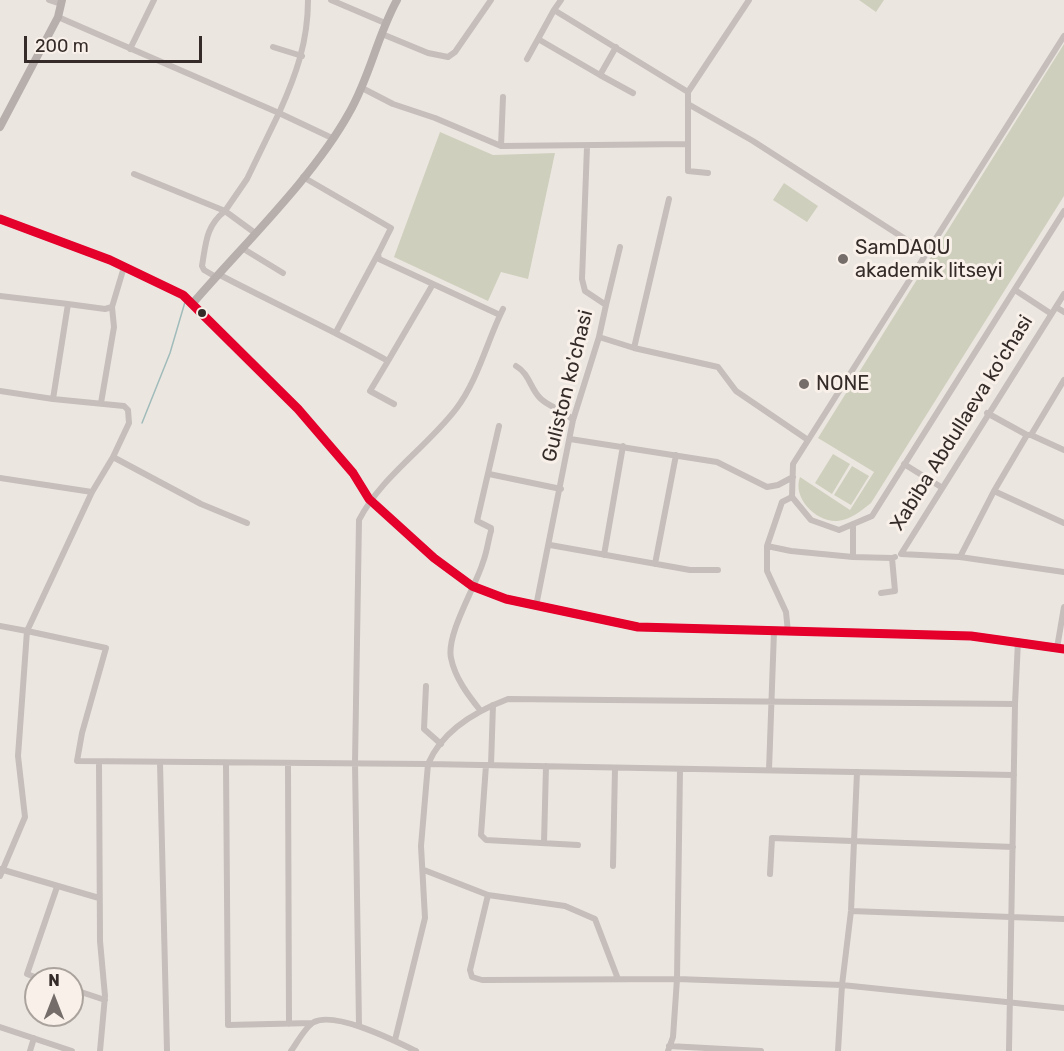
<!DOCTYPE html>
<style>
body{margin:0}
#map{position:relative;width:1064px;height:1051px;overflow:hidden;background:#ece6e1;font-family:Rubik,sans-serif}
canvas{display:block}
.north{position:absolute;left:24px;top:967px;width:60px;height:60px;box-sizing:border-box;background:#f8f0e9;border:2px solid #aaa29c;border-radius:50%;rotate:0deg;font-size:16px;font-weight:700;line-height:24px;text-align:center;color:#352c29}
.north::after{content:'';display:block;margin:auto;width:21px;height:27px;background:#756d69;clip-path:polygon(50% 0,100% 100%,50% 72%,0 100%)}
.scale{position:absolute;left:24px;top:36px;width:178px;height:27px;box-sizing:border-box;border:3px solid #352c29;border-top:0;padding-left:8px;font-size:18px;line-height:21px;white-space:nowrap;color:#352c29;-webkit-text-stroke:4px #f8f0e9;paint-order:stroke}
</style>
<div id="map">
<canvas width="1064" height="1051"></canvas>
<div class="north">N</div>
<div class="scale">200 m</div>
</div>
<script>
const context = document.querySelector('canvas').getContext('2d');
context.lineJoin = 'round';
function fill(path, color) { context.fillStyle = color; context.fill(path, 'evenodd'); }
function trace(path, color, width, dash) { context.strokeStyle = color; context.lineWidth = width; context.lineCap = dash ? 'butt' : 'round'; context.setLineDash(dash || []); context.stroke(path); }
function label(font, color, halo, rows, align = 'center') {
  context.font = font + ' Rubik,sans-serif'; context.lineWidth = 6; context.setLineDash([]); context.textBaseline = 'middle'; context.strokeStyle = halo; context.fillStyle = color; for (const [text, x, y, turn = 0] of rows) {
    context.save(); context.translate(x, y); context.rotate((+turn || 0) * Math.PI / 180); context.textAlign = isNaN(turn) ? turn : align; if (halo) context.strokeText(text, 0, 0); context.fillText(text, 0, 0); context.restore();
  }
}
fill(new Path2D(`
 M859,0H884L876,12Z
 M1064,44V196L871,503C861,511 850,520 837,521C816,522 792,498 800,477L850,510L874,472L818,438Z
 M440,132L493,155L555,153L528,279L501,272L488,301L394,257Z
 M784,183L818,206L807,222L773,200Z
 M833,454L850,464L832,494L815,483Z
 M852,466L869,476L851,505L834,495Z`), '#cecfbc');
trace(new Path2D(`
 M142,423L170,353L185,302`), '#a0bcba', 1.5);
trace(new Path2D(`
 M49,0L61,4
 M308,0C308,42 296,75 279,113L332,138
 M331,0L385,23
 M554,10L561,0
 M58,17L279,113L247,179L225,211L255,233
 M382,34L428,53L448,57L455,52L491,0
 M1064,36L793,464L792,497L811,520L839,530L872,516L1064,211
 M538,39L600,75L616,47
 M273,47L302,56
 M130,49L154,0
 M527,59L554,10L688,92
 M600,75L633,93
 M362,88L393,104L435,118L501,146L687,144
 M688,104L753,141L927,253
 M501,146L503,97
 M708,173L688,171V92L749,0
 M134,174L225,211C206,226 206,242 202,266L204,270L216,277
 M303,177L391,228L378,254L379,259L500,315
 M242,248L283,273
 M218,274C275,304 333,330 388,361L433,284
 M1015,290L1050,313
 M1064,294L901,554L960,557L1064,572
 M0,296L68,304
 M606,305L620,247
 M1056,307L1064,312
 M336,332L378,254
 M599,337L634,348L718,367L736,391L808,440
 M634,348L669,199
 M388,361L370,391L394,404
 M516,366C530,374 530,389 541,399C551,408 564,410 573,420
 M0,391L53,399L68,304L105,309L112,307L124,267
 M101,403L114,327L112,307
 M987,413L1027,435
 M1031,435L1064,450
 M570,439L717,462L767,487L778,485L793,477
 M113,457L201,504L247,523
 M904,464L941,487
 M489,474L561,489
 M0,478L92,492
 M994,491L1064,523
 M853,524V557L892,558
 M550,545L690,570H718
 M767,546L791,551L853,557
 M604,555L623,446
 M960,557L994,491L1027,435H1031L1064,380
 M655,564L676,455
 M881,593L895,591L892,558L895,557
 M536,606L573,420L599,337L606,305L585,291L582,279L587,147
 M0,626L27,631L92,492L113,457L129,423L128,410L124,406L53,399
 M788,632L786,612L767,571V546L782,502L792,497
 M1057,648L1064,607
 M426,686L424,729L441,744
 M480,710C468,695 455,678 451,658C446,634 476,586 483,562C487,552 488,541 491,531V528L477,521L499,426
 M99,762L100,941L105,996L100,1051
 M160,763L167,1051
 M226,764L228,1025L312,1023
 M288,764L289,1024
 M486,765L481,835L486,840L578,845
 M491,765L493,705
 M769,770L774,631
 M544,843L546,766
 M613,866L615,768
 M0,869L99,898
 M424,870L488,895L565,906L595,919L618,979
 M770,874L772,838L1013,847
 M0,876L25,817L18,756L27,631L106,648L82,733L77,761L428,764L1014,775
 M488,895L470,970L472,977L482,980L677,979L842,985L1064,1008
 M851,911L1064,919
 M40,979L27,974L57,887
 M72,989L105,1000
 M359,1026L355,763L359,520C381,477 426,448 456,409C478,380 487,341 503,309
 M0,1027L72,1051
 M395,1040L425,918L421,846L428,764C442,731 476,711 508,699L1015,704
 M669,1046L761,1051
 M30,1051L34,1038
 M291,1051C297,1043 305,1027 314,1022C336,1011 395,1041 416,1051
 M668,1051L673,1037L677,979L680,769
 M838,1051L842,985L851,911L857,772
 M1009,1051L1015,704L1018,641`), '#c5beba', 6);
trace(new Path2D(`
 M0,127L58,17L62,0
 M0,219L110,260L183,295L298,409L353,473L369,499L434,558L472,586L506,599L638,627L971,636L1064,649
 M193,303C242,246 313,178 349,113C370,77 377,36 397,0`), '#b6afab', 8);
trace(new Path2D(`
 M0,219L110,260L183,295L298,409L353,473L369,499L434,558L472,586L506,599L638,627L971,636L1064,649`), '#e4002b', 9);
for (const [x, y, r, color] of [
 [843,259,6,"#756d69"],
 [202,313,5,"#352c29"],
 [804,384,6,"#756d69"]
]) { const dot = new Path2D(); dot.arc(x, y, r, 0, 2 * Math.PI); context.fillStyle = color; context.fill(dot); trace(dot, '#f8f0e9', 2); }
label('20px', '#352c29', '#f8f0e9', [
 ["SamDAQU",855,248],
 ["akademik litseyi",855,271],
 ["NONE",816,384]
], 'left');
label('20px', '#352c29', '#f8f0e9', [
 ["Guliston ko'chasi",568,386,-76],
 ["Xabiba Abdullaeva ko'chasi",962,423,-58]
]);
</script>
